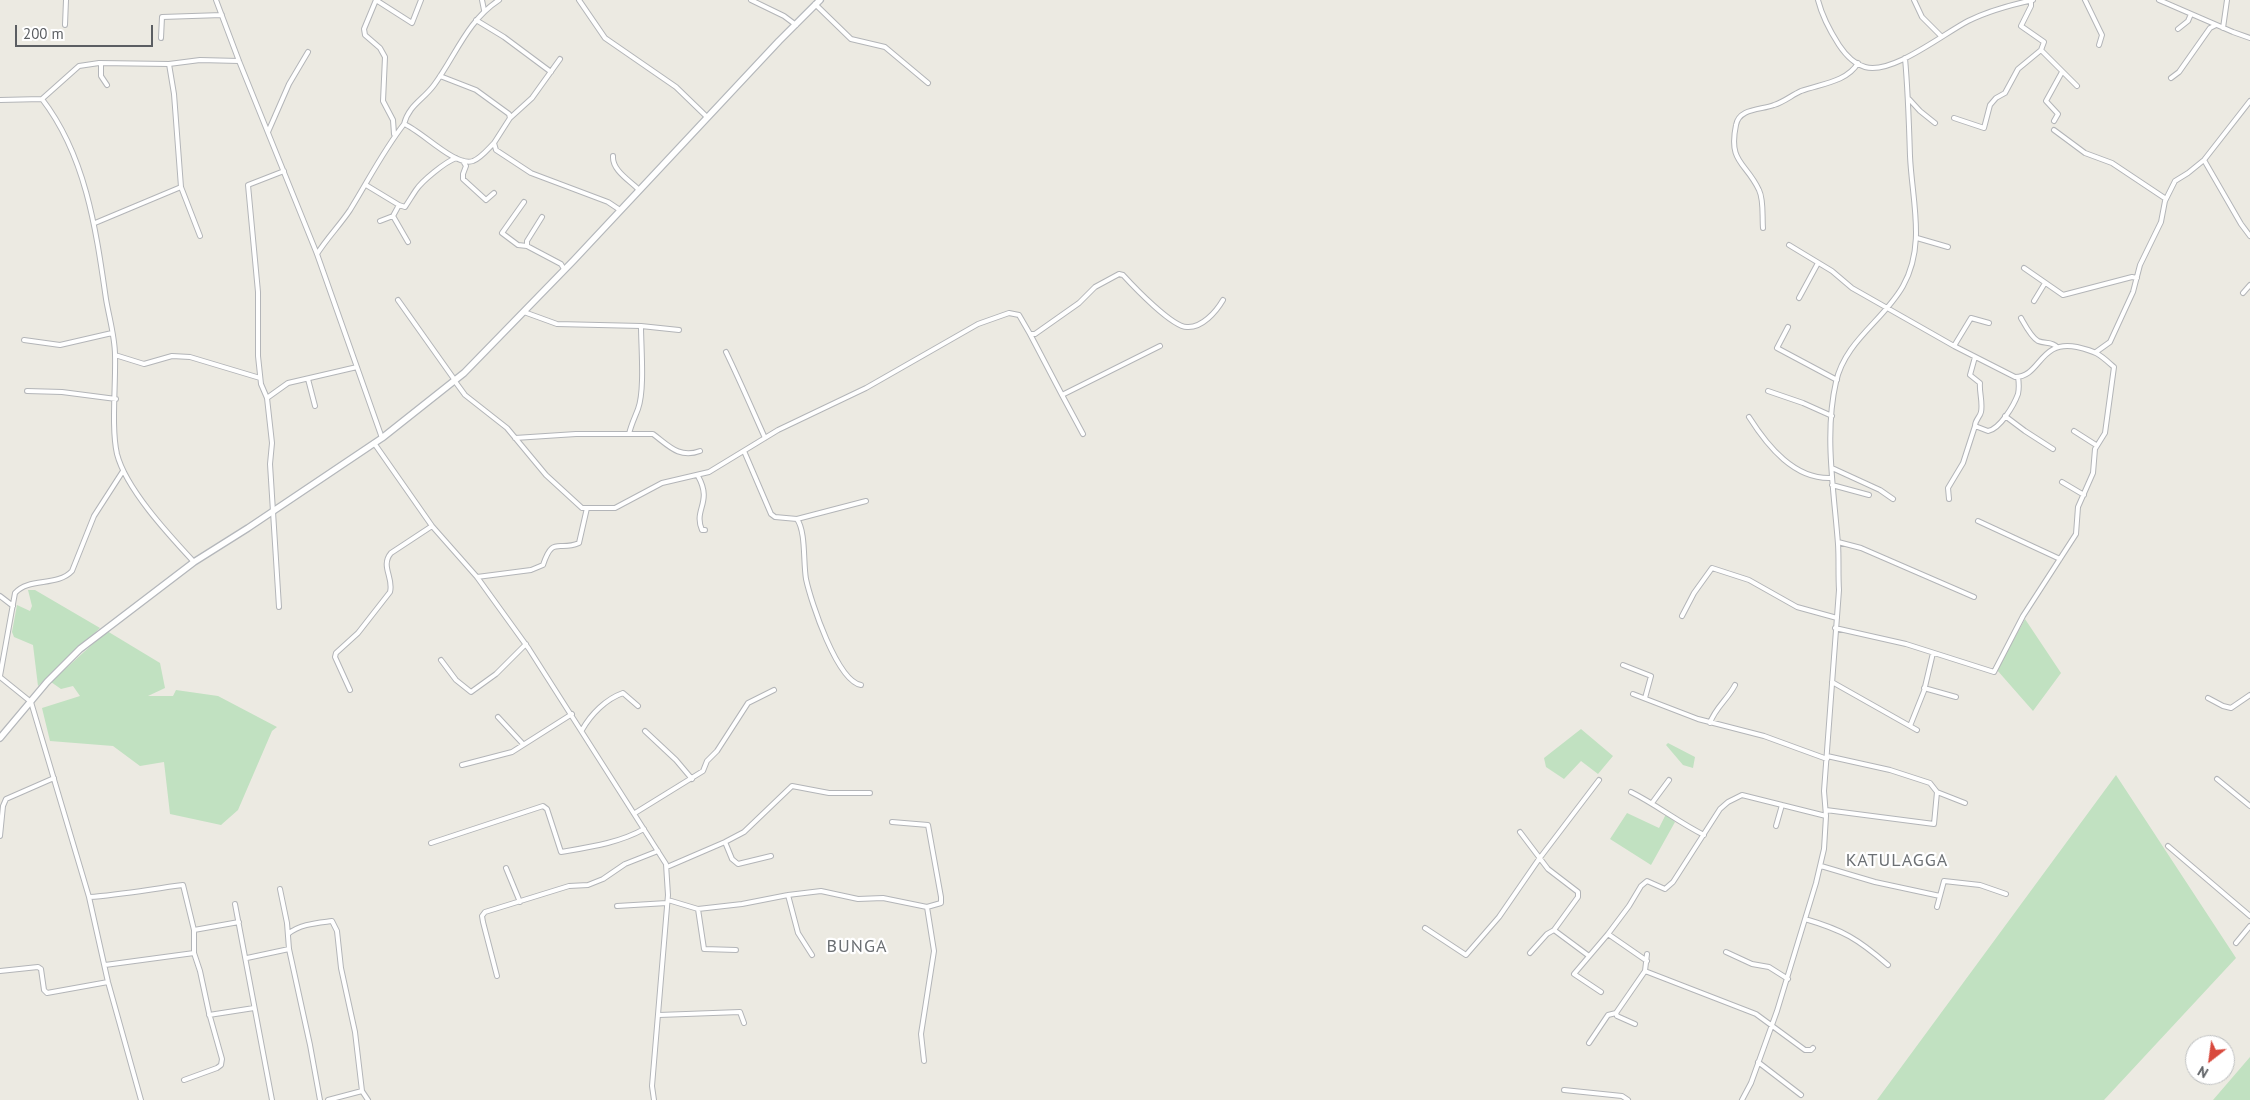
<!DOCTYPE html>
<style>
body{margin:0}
#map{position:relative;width:2250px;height:1100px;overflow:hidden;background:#eceae2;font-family:"PT Sans",sans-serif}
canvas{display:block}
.north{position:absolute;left:2185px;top:1035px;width:50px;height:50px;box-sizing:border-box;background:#fff;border:1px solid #bdbfc0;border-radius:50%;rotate:210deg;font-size:14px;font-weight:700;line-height:20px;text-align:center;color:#5b5e62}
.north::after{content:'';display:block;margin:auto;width:18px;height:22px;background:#d8493d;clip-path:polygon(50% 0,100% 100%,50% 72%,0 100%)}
.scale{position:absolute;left:15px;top:25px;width:138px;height:22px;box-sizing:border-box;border:2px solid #5b5e62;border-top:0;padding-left:6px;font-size:15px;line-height:18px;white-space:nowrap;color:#5b5e62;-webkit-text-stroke:4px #fff;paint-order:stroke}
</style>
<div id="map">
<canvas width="2250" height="1100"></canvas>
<div class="north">N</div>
<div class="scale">200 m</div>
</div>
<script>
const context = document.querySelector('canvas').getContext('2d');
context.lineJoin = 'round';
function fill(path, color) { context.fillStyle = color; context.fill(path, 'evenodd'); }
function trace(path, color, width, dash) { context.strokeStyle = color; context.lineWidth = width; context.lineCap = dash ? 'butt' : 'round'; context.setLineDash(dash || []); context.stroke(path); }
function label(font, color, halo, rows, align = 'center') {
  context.font = font + ' "PT Sans",sans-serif'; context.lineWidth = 4.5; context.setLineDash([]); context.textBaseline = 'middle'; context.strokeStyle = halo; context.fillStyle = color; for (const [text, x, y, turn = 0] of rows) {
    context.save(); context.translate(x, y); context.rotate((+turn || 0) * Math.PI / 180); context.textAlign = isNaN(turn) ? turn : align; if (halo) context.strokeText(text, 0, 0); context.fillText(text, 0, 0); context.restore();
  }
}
fill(new Path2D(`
 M28,590H35L100,628L38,686L33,645L14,637L12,632L17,605L30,611L32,606Z
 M2025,619L2061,673L2033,711L1997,670Z
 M107,631L160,663L165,688L148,696H173L176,690L218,696L277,727L272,731L238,810L221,825L170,814L164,762L140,766L113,746L50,741L42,708L80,696L73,686L61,689L51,682Z
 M1581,729L1613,756L1598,774L1581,761L1564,779L1546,767L1544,758Z
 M1668,743L1695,757L1693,768L1683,765L1666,745Z
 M2116,775L2236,958L2104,1100H1877Z
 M1627,813L1659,828L1666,814L1675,822L1651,865L1610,839Z
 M2250,1057V1100H2213Z`), '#c1e1c1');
const street = new Path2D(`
 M216,0L239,61L317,254L382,438
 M376,0L364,29L365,35L380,48L385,57L383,101L393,120L394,134
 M376,0L412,23L421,0
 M482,0L484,10
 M579,0L605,38L676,87L707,117
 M751,0L784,16L796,25
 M1818,0C1822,16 1830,31 1839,45C1845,54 1854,64 1865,67C1892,75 1943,34 1968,21C1988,11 2010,5 2033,0
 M1914,0L1922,17L1941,36
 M2031,0V6L2021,26L2044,42L2041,50L2077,86
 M2085,0L2102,35L2099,45
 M2159,0L2233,32L2250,38
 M815,4L851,39L885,47L928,83
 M476,20L504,37L551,72
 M65,25L66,0
 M2223,28L2227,0
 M2178,29L2188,21L2191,14
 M161,38L162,17L222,15
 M101,63V76L107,85
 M169,64L174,94L181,187L200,236
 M440,76L476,90L509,114L510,118L494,143L496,150L531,173L608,202L620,210
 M2171,78L2179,72L2210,28L2216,25
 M42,99L79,66L99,63L169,64L200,60L239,61
 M1909,99L1920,111L1935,123
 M0,100L42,99C86,156 96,230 106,299C109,317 115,337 115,355C116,383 111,428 117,454C126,489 169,535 194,562
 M510,118L532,98L560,59
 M1954,118L1984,128L1990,105L1996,98L2005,93L2018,69L2041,50
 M2054,121L2058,114L2046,101L2062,72
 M2054,130L2085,153L2112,163L2166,199
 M268,132L289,84L308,52
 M494,143C488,149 481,158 473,161C455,167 422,131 404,124C409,105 423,100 434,85C456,55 467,21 499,0
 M613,156C612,170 629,180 638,189
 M2204,160L2241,224L2250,236
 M463,161L466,166L463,174V179L486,200L494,193
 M366,185L399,205L393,216L380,221
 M524,202L502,233L518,245L527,246L561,264L564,269
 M399,205L405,207C409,201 412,196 416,190C422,181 445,162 456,158
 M393,216L408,242
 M95,223L181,187
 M1763,228C1762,217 1764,200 1759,190C1746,162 1728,163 1736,125C1739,108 1761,110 1774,105C1784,102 1792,95 1801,91C1820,84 1847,82 1858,63
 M1917,238L1948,247
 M1789,245L1832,271L1852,288L1954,346L2015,377C2041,377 2039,339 2077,347C2098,352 2099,354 2114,367L2105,433L2095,449L2093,473L2078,507L2076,534L2023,616L1994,672L1906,644L1835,628
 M527,246V241L542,217
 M317,254C327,238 340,225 350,210C368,181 383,151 404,124
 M2024,268L2063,295L2132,277L2137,278
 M2243,293L2250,285
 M1799,298L1818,263
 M398,300L454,379
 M2034,301L2045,283
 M524,312L557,324L641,326L679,330
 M2021,318C2025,325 2031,337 2038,341C2045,344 2052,341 2057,347
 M1788,327L1777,348L1837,380
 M1030,334L1062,395L1160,346
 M24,340L60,345L112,333
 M1954,346L1971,318L1989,323
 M726,352C740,381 752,409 765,438
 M2096,352L2110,342L2133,292L2140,265L2161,222L2165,201L2175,181L2188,173L2204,160L2250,101
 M115,355L144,364L172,356L190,357L260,378
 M1975,357L1970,375L1980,383C1979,392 1983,402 1981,412C1980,417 1975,420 1975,426L1988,431C2000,429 2014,405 2018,394C2019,389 2019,383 2018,377
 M308,379L315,406
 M454,380L465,395L507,428L546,475L582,508H615L662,483L709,472L778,430L866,388L978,324L1009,313L1019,315L1030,334H1035L1079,303L1095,287L1119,274L1123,275C1134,287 1172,327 1187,327C1202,328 1216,312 1223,300
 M27,391L62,392L116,399
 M1768,391L1803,403L1832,416
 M1062,395L1083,434
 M267,398L288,383L357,367
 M2005,416L2025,431L2053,449
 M1749,417C1768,447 1795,480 1832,478
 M2074,431L2096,445
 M629,434H653C668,445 679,459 700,451
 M515,438L576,434H629C631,425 635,417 638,409C645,390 641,347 641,326
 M374,443L432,526L477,577L529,649L666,864L668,895L652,1086L654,1100
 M744,451L771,514L775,517L797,519C806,532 803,561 806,579C811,602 837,681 861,685
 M1832,468L1880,490L1893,499
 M698,476C713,503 693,509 702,530H705
 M2062,482L2084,495
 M1832,485L1869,495
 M1949,499L1948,488L1963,463L1975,426
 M797,519L866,501
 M1978,521L2060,559
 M1838,542L1861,548L1974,597
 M477,577L531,570L543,565C553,535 558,552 579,543L587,508
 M0,596L13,606
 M279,607L270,464L272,443L267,398L261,384L258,356V292L248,185L284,171
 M1682,616L1694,593L1712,568L1749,580L1797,607L1837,618
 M441,660L456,680L471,692L496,674L526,644
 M1623,665L1651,676L1645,698
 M0,676L15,593C29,577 57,587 72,571L94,516L123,471
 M0,677L31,702L89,897L108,982L141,1100
 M1832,682L1917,730
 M1924,688L1956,697
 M350,690L335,657L336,653L358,633L390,592C394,578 380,566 391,553L432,526
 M1633,694L1698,719L1764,736L1827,759
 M2208,698L2223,706L2231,708L2250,695
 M498,717L523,744
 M1710,723C1715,708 1728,699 1735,685
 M1910,726L1924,691L1933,653
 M582,730C591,714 606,699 623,693L638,706
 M645,731L676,760L692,779
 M1827,756L1890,770L1930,783L1937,792L1965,803
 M462,765L512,752L572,714
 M2217,779L2250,806
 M1631,792C1657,805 1678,822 1704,835
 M1652,803L1669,780
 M1826,810L1934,824L1937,792
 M635,813L703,771L707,761L717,751L748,703L774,690
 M1776,826L1782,805
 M1520,832L1548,869L1578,892V897L1554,930L1547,934L1530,953
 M0,836L3,806L6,799L54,778
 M725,842L732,859L738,864L771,856
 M431,843L543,806L547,809L561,852C590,847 619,843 644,829
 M2168,846L2250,916
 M1821,866L1875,882L1940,896
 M667,867L725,842L744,832L792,786L829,793H870
 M506,868L520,902
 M280,889L287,923L289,949L310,1045L320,1100
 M788,895L798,933L812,955
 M89,897C120,895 151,889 183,885L194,930V953L200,971L209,1013L222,1059L221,1065L217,1068L184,1080
 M668,900L698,909L704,949L736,950
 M235,904L272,1100
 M617,906L667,903
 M1937,907L1944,881L1980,885L2006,894
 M698,909L742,904L788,895L821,891L858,899L883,898L927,907L941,903V897L928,825L892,822
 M1805,919C1843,930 1858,939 1888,965
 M1425,928L1466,955L1499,917L1539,859L1599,780
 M194,930L239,922
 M1554,930L1589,956
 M288,934C300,924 317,923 332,921L337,931L341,968L355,1032L362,1091L368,1100
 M1608,934L1647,961
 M2236,943L2250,926
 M1726,952L1752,964L1769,967L1788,979
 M247,958L289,949
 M105,965L194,953
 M0,971L38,967L41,969L44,990L47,993L108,982
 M1645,971L1756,1014L1805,1050H1811L1813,1048
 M497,976L483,922L482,916L485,912L569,886L588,885L603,879L625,864L658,851
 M1601,992L1574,974L1608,934L1629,906L1641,886L1647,881L1665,889L1673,882L1720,809L1728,802L1742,795L1826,816
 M1616,1013L1617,1016L1635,1024
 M209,1015L254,1008
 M659,1015L740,1012L744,1023
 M1589,1043L1608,1015L1616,1013L1645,971L1647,954
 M924,1061L921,1034L934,951L927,907
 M1758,1062L1801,1095
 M1564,1090L1622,1096L1628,1100
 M328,1100L362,1091
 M1742,1100L1751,1083L1777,1011L1816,883L1824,849L1826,816L1824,791L1839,590C1838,574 1839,559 1838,544C1834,491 1824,434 1836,382C1845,341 1884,320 1903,286C1926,245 1912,201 1910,156C1909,123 1908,91 1905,58`);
const secondary = new Path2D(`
 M0,738L47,682L80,649L194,562L248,528L382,438L464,373L574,260L779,41L820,0`);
trace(street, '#b3b5b8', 6);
trace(secondary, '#b4b7bb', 8);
trace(street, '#fff', 4);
trace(secondary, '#fff', 5.5);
context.letterSpacing = '1px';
label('18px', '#6c7074', '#fff', [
 ["KATULAGGA",1897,861],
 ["BUNGA",857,947]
]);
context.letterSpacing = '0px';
</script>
